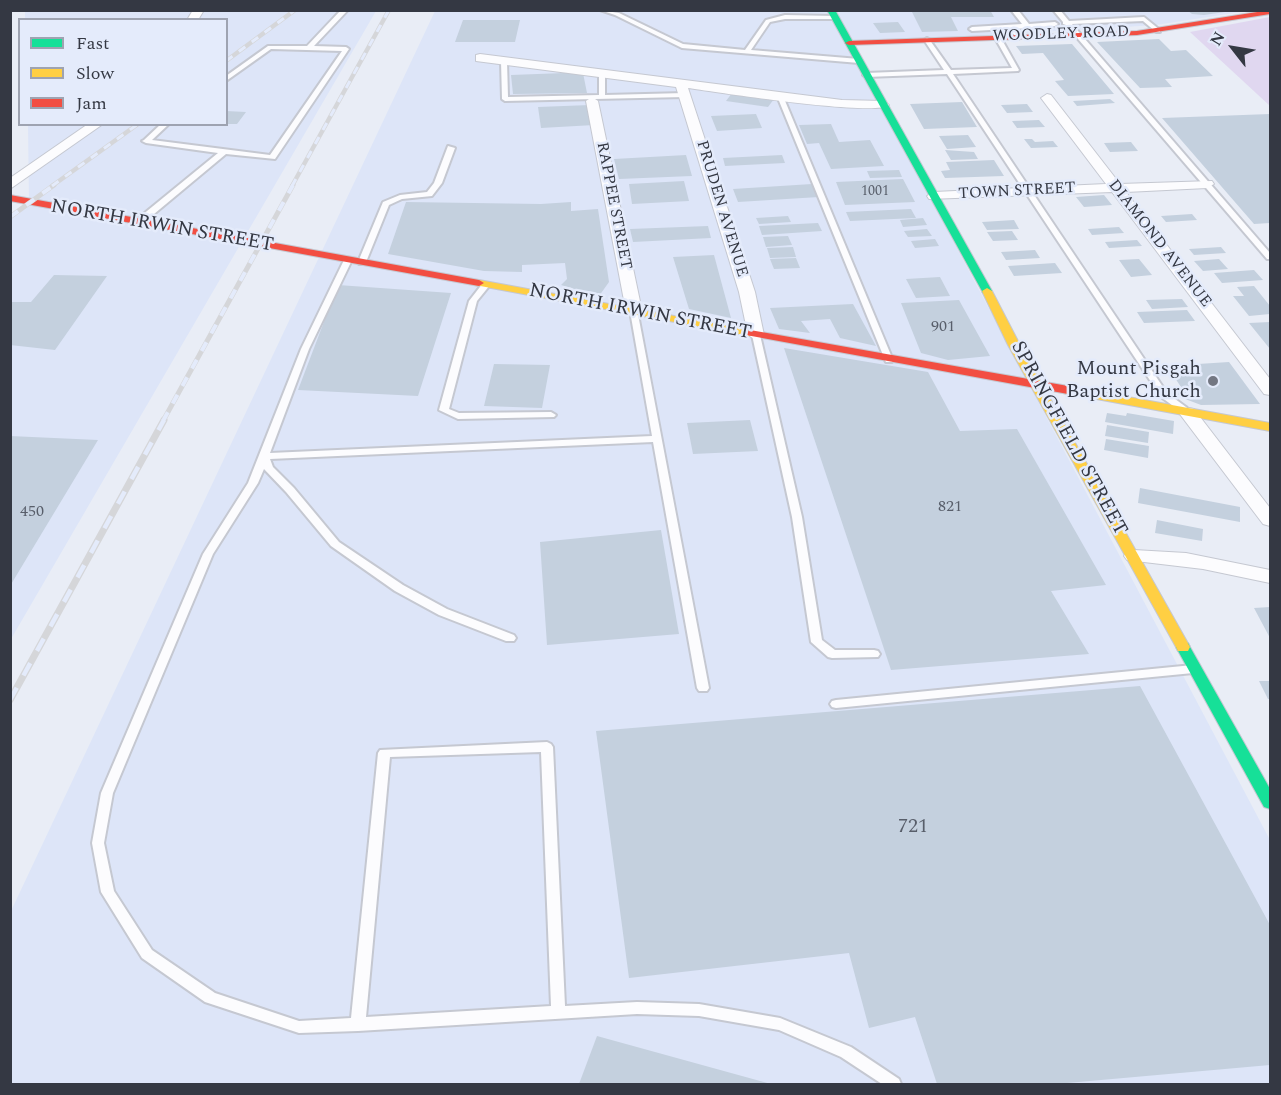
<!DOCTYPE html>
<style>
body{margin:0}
#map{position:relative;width:1281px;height:1095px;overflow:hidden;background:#e9edf6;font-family:Spectral,serif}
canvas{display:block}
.frame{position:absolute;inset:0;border:12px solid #343843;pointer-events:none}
.legend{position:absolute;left:18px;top:18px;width:210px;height:108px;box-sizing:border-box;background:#e4ebfb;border:2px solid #9ea3b1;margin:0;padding:8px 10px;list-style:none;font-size:18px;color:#343843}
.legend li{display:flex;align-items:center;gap:12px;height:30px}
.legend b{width:30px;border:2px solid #9ea3b1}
.north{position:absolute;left:1203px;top:18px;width:60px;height:60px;-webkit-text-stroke:4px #e4ebfb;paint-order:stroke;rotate:301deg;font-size:16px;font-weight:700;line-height:24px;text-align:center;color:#343843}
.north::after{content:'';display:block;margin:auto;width:21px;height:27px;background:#343843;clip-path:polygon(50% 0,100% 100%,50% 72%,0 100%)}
</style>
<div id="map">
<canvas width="1281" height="1095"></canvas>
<div class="frame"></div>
<ul class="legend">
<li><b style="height:8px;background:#16e098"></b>Fast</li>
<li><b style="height:8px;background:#ffcf43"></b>Slow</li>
<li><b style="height:8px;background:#f24e42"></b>Jam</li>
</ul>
<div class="north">N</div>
</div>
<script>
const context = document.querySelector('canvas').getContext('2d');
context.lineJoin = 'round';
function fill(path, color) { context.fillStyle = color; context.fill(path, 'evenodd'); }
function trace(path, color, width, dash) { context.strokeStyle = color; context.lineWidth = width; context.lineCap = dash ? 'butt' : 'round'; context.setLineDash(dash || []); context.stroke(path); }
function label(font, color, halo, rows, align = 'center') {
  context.font = font + ' Spectral,serif'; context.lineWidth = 5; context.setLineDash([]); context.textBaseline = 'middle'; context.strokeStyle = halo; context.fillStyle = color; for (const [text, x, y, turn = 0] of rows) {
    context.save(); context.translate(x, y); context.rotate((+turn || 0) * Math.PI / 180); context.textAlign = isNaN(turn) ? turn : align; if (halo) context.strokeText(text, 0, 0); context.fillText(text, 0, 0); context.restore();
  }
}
fill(new Path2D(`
 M25,11H376L11,639L10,216L29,203L28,125L226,124V20H25Z
 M435,11H1247L1156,25L849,44L1270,840V1084H11V911Z`), '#dde5f8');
fill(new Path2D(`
 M1270,17V106L1190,32Z`), '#e0d7f0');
fill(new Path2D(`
 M911,10H990L994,17H951L958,31L922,32Z
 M1187,10H1225V12L1204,15L1192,14Z
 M463,20H520L515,42H455Z
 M898,22L905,32L880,33L873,23Z
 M1159,39L1171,51L1186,50L1213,76L1165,79L1172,87L1140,88L1097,42Z
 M1072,44L1114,94L1068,96L1055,81L1064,80L1043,53L1022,54L1016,46Z
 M564,73H583L587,93L513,94L511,75Z
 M732,93L774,99L768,107L726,101Z
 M1110,99L1115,103L1077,106L1073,101Z
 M962,102L977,127L924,129L910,104Z
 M1027,104L1033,112L1007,113L1001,105Z
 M590,105L594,125L541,128L538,107Z
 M226,111L246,112L237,124H226Z
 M756,114L762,128L717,131L711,116Z
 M1270,114V223L1254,224L1162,118Z
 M1039,120L1045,127L1017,128L1012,121Z
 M831,124L839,142L870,140L884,166L831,169L819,143L807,144L799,125Z
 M968,135L976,147L947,149L939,136Z
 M1024,139H1032L1035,142L1053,141L1058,147L1031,148Z
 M1131,142L1138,151L1110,152L1104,143Z
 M945,150L974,152L978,159L951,160Z
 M686,155L692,176L619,179L614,159Z
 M782,155L785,163L725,166L723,158Z
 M994,160L1004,176L945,178L941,171L950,170L946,162Z
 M899,170L902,177L870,178L867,171Z
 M903,179L915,202L845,205L836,182Z
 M684,181L689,201L632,204L629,184Z
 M812,184L819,197L738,202L733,189Z
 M1104,195L1112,205L1084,207L1076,197Z
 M406,202L541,204L571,202V211L598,209L609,282L599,296L561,285L567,279L565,263L522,265V272L484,271L388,254Z
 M911,209L916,218L850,221L846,212Z
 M1192,214L1197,220L1166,222L1161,216Z
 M788,216L791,222L759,224L756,218Z
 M923,218L927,225L903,227L900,220Z
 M1014,220L1019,229L987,230L982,222Z
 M818,223L822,231L762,235L759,226Z
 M708,226L711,238L633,242L630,229Z
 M1119,227L1124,233L1092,235L1088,229Z
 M927,229L932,236L908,237L904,231Z
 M1012,231L1018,240L993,241L987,232Z
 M788,236L792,245L766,247L763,237Z
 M935,239L939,246L915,248L911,241Z
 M1137,240L1142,246L1109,248L1105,242Z
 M793,247L796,257L770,258L767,248Z
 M1221,247L1226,253L1194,255L1189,249Z
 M1035,250L1040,258L1006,260L1001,252Z
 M714,255L731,318L689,309L673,257Z
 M796,258L800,268L774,269L770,259Z
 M1139,259L1152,275L1131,277L1119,260Z
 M1219,259L1228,269L1203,271L1194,261Z
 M1055,263L1062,273L1014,276L1008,266Z
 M1254,270L1263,280L1222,283L1214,273Z
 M54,275L107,276L55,350L10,345V302H31Z
 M940,277L950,296L916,298L906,279Z
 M338,285L451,293L418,396L298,390Z
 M1254,286L1270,306V314L1249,316L1233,296H1244L1237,287Z
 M1182,299L1188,307L1152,309L1146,300Z
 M959,300L990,356L948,360L921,353L901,303Z
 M853,304L876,346L840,338L830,319L801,321L810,333L779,329L770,308Z
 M1187,310L1195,321L1144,323L1137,312Z
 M1270,322V349L1249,323Z
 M784,348L928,372L960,431L1017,429L1106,585L1051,591L1089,654L891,670Z
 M1229,362L1260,404L1201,405L1172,394L1181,387L1167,366Z
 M494,364L550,365L542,408L484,406Z
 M1107,413L1126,416L1127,413L1174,421L1173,434L1105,422Z
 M750,420L758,451L693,454L687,423Z
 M1107,425L1149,432L1148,443L1105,436Z
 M10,436L98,440L10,586Z
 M1106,439L1149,446L1148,458L1104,450Z
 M1140,488L1240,507V522L1138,503Z
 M1157,520L1203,529L1202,541L1155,533Z
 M661,530L679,634L547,645L540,542Z
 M1270,607V638L1254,608Z
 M1259,681H1270V699H1268Z
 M1140,686L1270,925V1065L1056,1084H937L915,1017L869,1028L849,953L629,978L596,731Z
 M597,1036L771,1084H579Z`), '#c4d0de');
const lane = new Path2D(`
 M341,10H348L314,46L346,47L349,49L275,159L226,154L142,224H136V220L218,153L146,143L142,141L144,140L161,124H169L152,140L270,155L342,51L271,49L226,81V76L268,46H307Z
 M600,10L619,13L683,44L745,50L766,20L785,15L835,16L838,18L837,19H785L770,22L751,50L859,59L862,61L859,63L682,48L615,15Z
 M1011,10H1018L1029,24L1055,22L1058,24L1055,26L1015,29L1021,37L1018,39L1009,29L972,31L969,29L972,27L1022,24Z
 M1053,10H1060L1069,21L1144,17L1160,30V32H1156L1143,21L1072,24L1270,253V259H1267L1066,25L1063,24V22Z
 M998,36L1001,38L1019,70L1018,71L953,74L1167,393L1186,407L1188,409L1186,411H1180L1161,397L947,74L866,77L863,75L866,73L944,70L924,40L927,38L929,39L951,70L1012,68L995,38Z
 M504,59L507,61L508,97L599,95V74L602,72L605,74V95L685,93L688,95L685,97L505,101L502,99L501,61Z
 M778,95L783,96L893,360L892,362H886L885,360L777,96Z
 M448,146L455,148L442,183L432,196L402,199L389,205L366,262L362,264H359L358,262L383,202L400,195L427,192L434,183Z
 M345,258H348L352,260L309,349L270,453L652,436L630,311L631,309H637L709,688L707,691H699L697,688L653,442L270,459L273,467L294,488L339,542L403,585L447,609L514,635L516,638L514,641H506L439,615L395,591L331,546L286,492L264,469L258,483L213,554L113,793L104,843L114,891L152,950L215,993L299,1021L351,1018L378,753L380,750L547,742L551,744L553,747L565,1006L637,1002L699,1004L780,1018L851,1047L899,1079L901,1084H882L841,1057L779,1030L699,1016L637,1014L358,1031L299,1033L205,1002L142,958L101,892L92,843L101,793L203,554L248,483L301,349ZM541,752L551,1006L366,1017L390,757Z
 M483,283H489L490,285L477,301L449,409L459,413L551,412L556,415L554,417L458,419L439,410L469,301Z
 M756,332L760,335L802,517L822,640L835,650H874L878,651L880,654L878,657L832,658L828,657L811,642L792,517L752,335Z
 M1193,665L1197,666L1199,669L1197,672L1193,673L836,708L832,707L830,704L832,701L836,700Z`);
const street = new Path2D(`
 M193,10H204L198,20H187Z
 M480,54L842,100L883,101L889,105C876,117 716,92 688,88L755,292L764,335L756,340L748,335L739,292L676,87L476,61V55Z
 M1047,94L1051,95L1120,184L1212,181L1214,184L1207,188L1126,192L1270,379V395L1264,394L1112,192L929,199L927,196L934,192L1106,184L1041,98Z
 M592,97L598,101L642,311L634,316L626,311L586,101Z
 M88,124H103L10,189V178Z
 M1188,408L1194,409L1270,508V526L1263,524L1182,417L1179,413L1182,409Z
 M1134,550L1186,553L1270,570V583L1203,569L1127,560L1124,556L1127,552Z`);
const fast = new Path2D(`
 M827,10H835L992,291L991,293H983L982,291Z
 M1183,642L1188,643L1190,647L1270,789V809L1264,807L1176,647L1178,643Z`);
const slow = new Path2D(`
 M479,280L750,330L756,333L750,336L475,285V281Z
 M987,288L992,291L1020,345L1190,647L1188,651H1178L1176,647L1008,345L982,291Z
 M1068,386L1270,423V431L1064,393L1062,390Z`);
const jam = new Path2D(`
 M1270,10V14L1137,35L849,45L845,43L849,41L1137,31Z
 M10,195L479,280L484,283L479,286L10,201Z
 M750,330L1068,386L1074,390L1068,394L746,335V331Z`);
trace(lane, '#c5c8d1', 4);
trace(street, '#c5c8d1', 2);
trace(fast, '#c5c8d1', 2);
trace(slow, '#c5c8d1', 2);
trace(jam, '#c5c8d1', 2);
fill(lane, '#fcfcfe');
fill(street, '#fcfcfe');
fill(fast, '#16e098');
fill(slow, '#ffcf43');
fill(jam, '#f24e42');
const railFar2 = new Path2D(`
 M226,61L295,10
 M52,186L138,124
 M292,186L389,10`);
const railFar1 = new Path2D(`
 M10,217L54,185
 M163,421L293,185`);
const rail = new Path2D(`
 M10,700L164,420`);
trace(railFar2, '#d5d6d9', 4.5);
trace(railFar1, '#d5d6d9', 5);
trace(rail, '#d5d6d9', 7);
trace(railFar2, '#e4ebfb', 3, [8]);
trace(railFar1, '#e4ebfb', 4, [10]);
trace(rail, '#e4ebfb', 4.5, [14]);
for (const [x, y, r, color] of [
 [1213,381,6,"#737782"]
]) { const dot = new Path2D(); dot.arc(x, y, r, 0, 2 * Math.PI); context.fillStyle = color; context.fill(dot); trace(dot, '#e4ebfb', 2); }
label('14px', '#585e6a', null, [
 ["1001",875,192]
]);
label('16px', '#343843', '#e4ebfb', [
 ["WOODLEY ROAD",1061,35,-2],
 ["TOWN STREET",1017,192,-3],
 ["RAPPEE STREET",613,206,79],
 ["PRUDEN AVENUE",721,209,73],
 ["DIAMOND AVENUE",1159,244,52]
]);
label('16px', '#585e6a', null, [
 ["901",943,328],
 ["821",950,508],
 ["450",32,513]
]);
label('20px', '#343843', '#e4ebfb', [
 ["NORTH IRWIN STREET",162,227,10],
 ["NORTH IRWIN STREET",640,313,11],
 ["SPRINGFIELD STREET",1068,439,61]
]);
label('20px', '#343843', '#e4ebfb', [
 ["Mount Pisgah",1201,370],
 ["Baptist Church",1201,393]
], 'right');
label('20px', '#585e6a', null, [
 ["721",913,828]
]);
</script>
